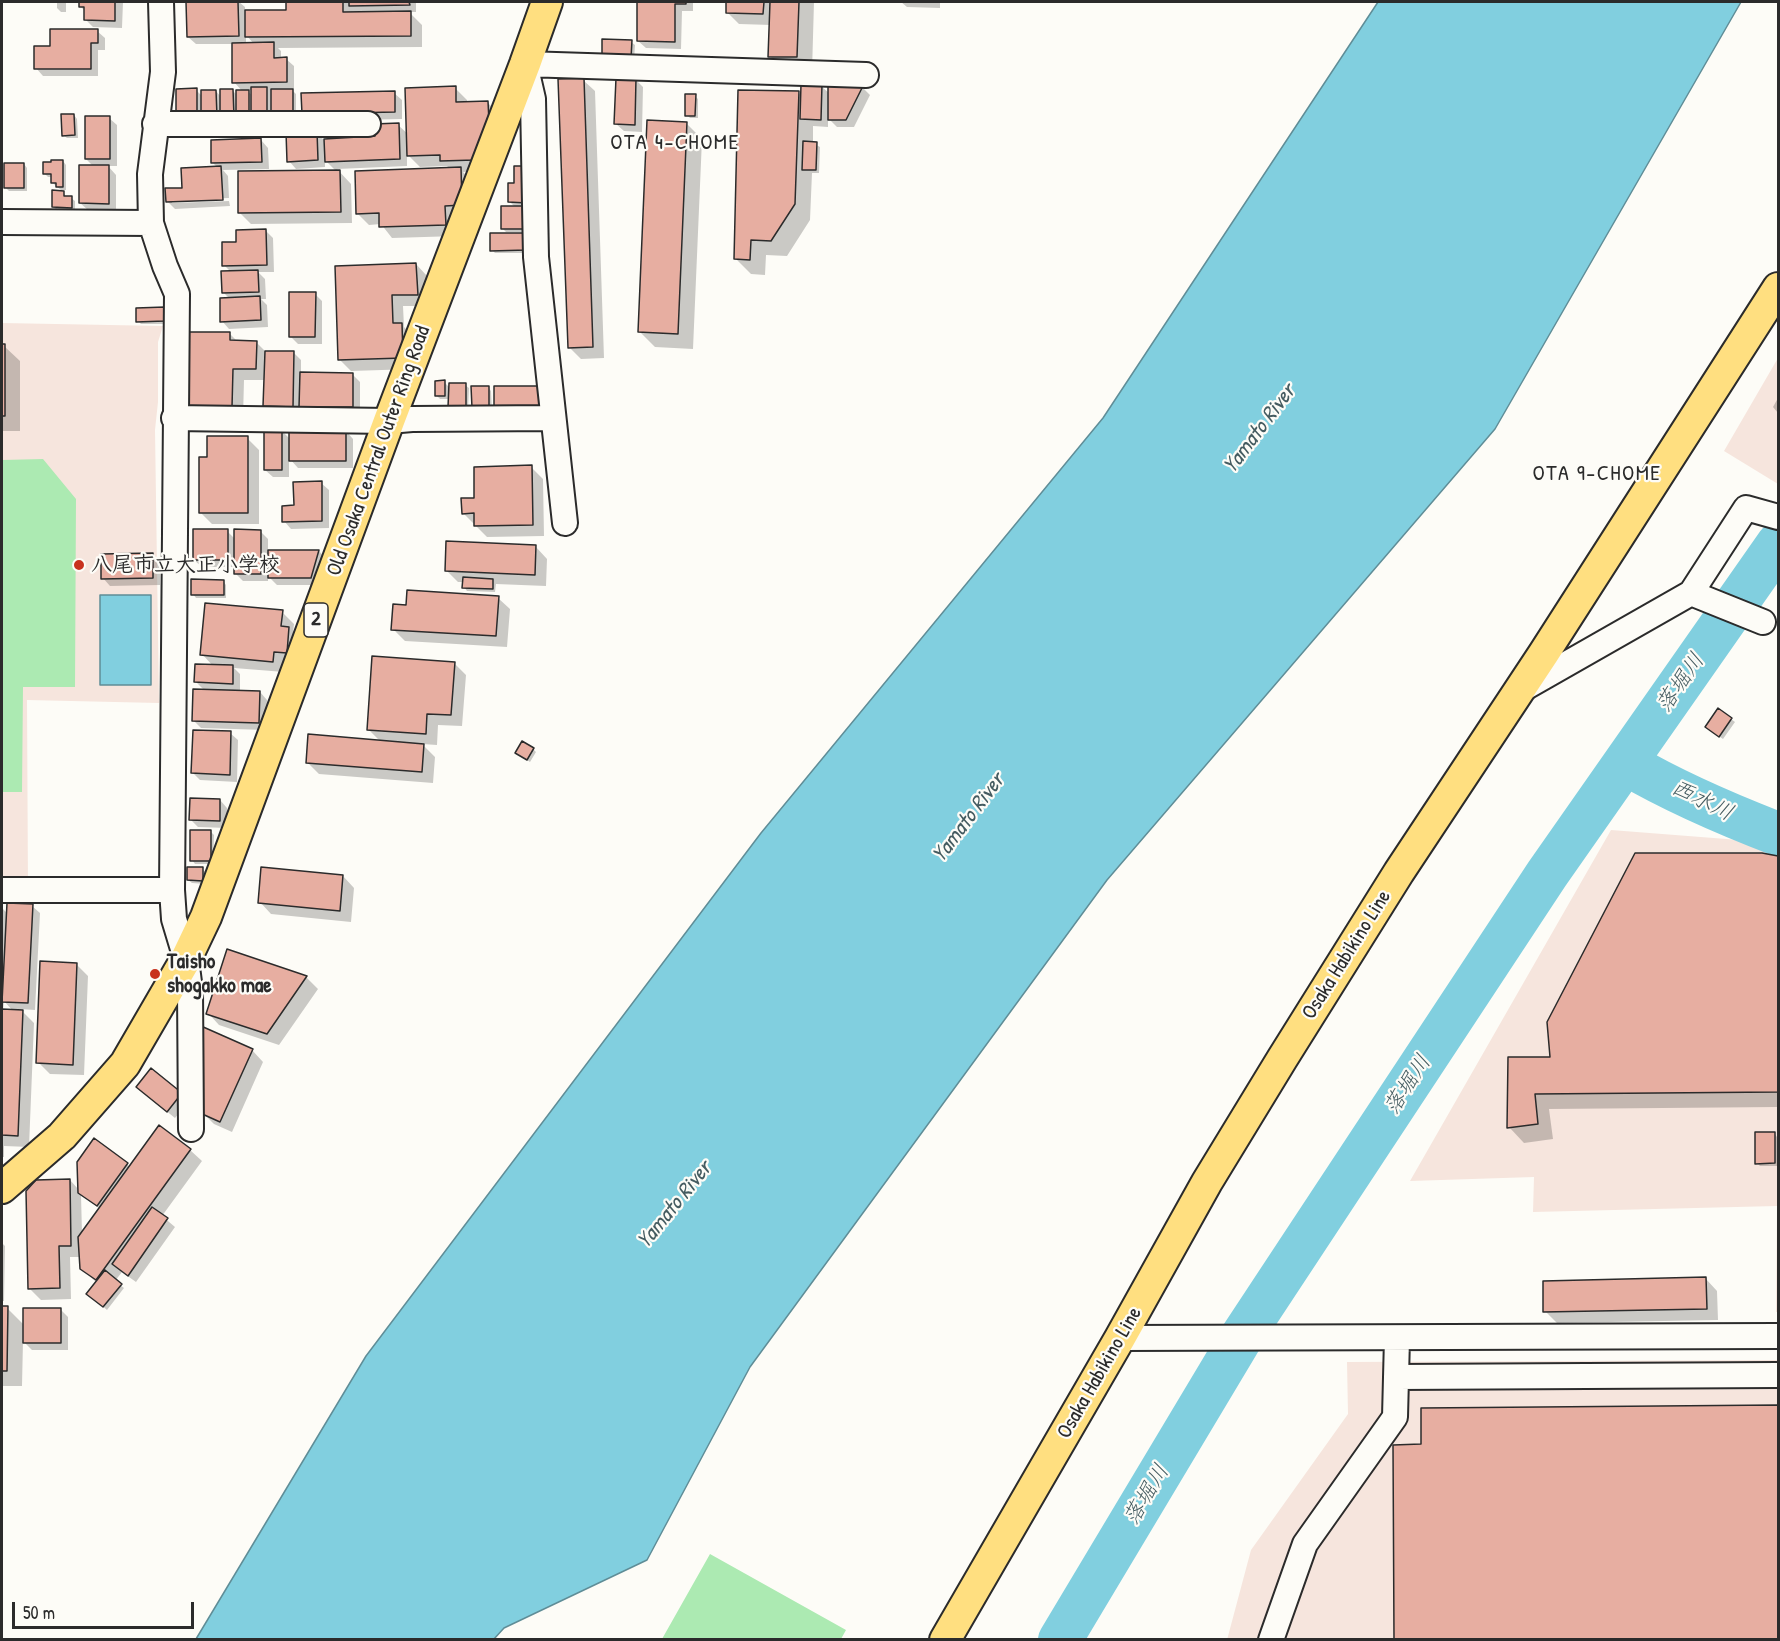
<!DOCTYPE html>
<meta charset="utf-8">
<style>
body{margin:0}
#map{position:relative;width:1780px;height:1641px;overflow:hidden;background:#fdfcf7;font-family:"Patrick Hand",sans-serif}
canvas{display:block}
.frame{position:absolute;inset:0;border:3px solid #2b2b2b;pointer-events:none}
.scale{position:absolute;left:12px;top:1602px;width:182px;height:27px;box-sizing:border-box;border:3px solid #2b2b2b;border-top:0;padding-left:8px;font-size:18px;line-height:21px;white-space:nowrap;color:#2b2b2b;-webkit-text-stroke:4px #fdfcf7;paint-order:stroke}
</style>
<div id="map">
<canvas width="1780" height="1641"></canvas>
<div class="frame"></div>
<div class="scale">50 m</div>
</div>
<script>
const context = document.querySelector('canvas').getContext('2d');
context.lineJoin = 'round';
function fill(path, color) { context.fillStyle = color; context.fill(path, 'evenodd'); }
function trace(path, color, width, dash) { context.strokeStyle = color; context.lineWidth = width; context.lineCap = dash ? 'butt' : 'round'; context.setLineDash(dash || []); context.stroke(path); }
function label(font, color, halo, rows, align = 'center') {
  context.font = font + ' "Patrick Hand","Klee One",sans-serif'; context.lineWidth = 4.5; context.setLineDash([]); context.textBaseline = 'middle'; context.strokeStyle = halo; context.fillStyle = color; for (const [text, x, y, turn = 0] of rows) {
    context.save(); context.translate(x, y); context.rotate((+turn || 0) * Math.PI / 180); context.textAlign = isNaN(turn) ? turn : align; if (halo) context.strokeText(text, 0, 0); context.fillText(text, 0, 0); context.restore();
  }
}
fill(new Path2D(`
 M2,323L163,326L158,342V402L155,430L159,703L27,700L28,889L2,888Z
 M1778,358V484L1724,451Z
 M1611,830L1752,841L1778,847V1312H1776L1777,1206L1533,1212L1534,1177L1410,1181Z
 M1778,1360V1639L1227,1640L1251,1550L1348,1414L1347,1362Z`), '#f6e5dd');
fill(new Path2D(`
 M43,459L76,499L75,687H23L22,792H2V460Z
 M710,1554L846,1630L841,1639H662Z`), '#aceab2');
const water = new Path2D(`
 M1378,2H1741L1495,429L1107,880L750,1367L647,1560L504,1628L494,1639H196L366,1356L761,833L1103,418Z
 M100,595H151V685H100Z`);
fill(water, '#81cfdf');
trace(water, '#5f8d97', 1.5);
fill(new Path2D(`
 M57,2H66V12H61L57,8Z
 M80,2H123L122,28L93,27L86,20V12L80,6Z
 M188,2H239L245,7V12H287V2H416V12H409L422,25V47L278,48L281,51V59H286L294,66V89H291L296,94V117H276L270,111V119H181L196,90L202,96L216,91L221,97L233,91L238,96L243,92L234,82L233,44H196L188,37ZM246,35L254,44H246ZM246,90H253V96Z
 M639,2H693V11H682L681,49L646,48L638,41Z
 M728,2H814L812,72H785L770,56L771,25L739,24L727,12Z
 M901,2H940V8L907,7Z
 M97,31L105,38V50H98V76H43L36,68L52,48Z
 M603,41L631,42L635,45L634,61Z
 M583,80L595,91L604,358L581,359L569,347Z
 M636,80L643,87L642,132L624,131L616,124Z
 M821,86L830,94V87L863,88L870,95L854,127H837L828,118V127L813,126V143L820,147L819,173H812L810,220L787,256L766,255L765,275L751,274L735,258L799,93L802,96Z
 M455,88L467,100V103H488L499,114L486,171L463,172L472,181L457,236L392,238L381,224L369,225L357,213L450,169L447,166L420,167L407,154V166L337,169L351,184L352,223L251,224L240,213L337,172L325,160V167L296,169L289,161L316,132L324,140L377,138L398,125L408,134Z
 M394,93L402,100V119L311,121Z
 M695,96L698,99V118H690L687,115Z
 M74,115L77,119L78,138H67L63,135Z
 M109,118L117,125V166H108L116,175V210H88L80,203L94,167L86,159Z
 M686,123L702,139L693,349L655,347L640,332Z
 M261,140L268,148L269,169L223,170L228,176L229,198L172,200V203L229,201L230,206L175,209L167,201L218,168L213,163Z
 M63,161L66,165V190H61L56,186L53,183V177H48L44,173Z
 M24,164L27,168V191H9L6,188Z
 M509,185L529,205H521L527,211V232H506L502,228L515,207L509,201Z
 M63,192L67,198H71L75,201V210H57L53,207Z
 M266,231L273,238L274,272H258L265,279L266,299H261L267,305L268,327L229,329L222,321L230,299L223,292L231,272L224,265L237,243Z
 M529,238V253H495L492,250Z
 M416,264L427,276L429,306H403L404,327L413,336L414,369L351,371L340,360Z
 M315,294L322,301V344H298L290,336Z
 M164,309L168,324H141L138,321Z
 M230,334L238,342H256L266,352L294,353L301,360V374H352L360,382V414H308L300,405V414L272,413L265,405V380H244L243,418H200Z
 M2,346H4L20,361V431H2Z
 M444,382L450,388L465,385L469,388L468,410L450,399H440L436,395Z
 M473,387H488L491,391L492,411Z
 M1778,398V413L1773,407Z
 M281,430L291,440L346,431L353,439V468H298L289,458V477H273L265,470Z
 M247,438L259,450V524H212L200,512L208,459Z
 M531,467L543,479L544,536L487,537L463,513L476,499Z
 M321,483L329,490V528L291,529L284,521Z
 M227,531L236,540L260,531L268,539V551H319L326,559L318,585H277L268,576V581H243L236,574V567H202L194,560Z
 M536,547L547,559L546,586L496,584L495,592L467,591L464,587V582H458L447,571Z
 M152,555L160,563V585L110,586L103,578Z
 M223,581L226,585V598H196L193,594Z
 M498,598L510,609L507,647L405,641L393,629L408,606Z
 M282,612L294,624L293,633L300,640L284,672L234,668L240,674V692H260L267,700L266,730L201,728L193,720L204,690L196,682L213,666L202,654Z
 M454,663L466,675L462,726L438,725L437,745L422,744L435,757L433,783L319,774L308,763L381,742L368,729Z
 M1731,719L1735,722L1723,739L1710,730Z
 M230,733L238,740L237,782L200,780L193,773Z
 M533,749L536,752L530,762L517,753Z
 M220,800L227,808V828L198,827L191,820Z
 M210,831L214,835L213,864H195L192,860Z
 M1762,854L1778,857V1107L1549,1109L1553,1139L1524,1143L1509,1127L1552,1059Z
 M202,869L206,872L205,884L192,883L188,880Z
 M343,876L354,888L351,922L271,914L260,902Z
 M32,906L40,913L35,1010L20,1009L34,1023L29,1147L4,1146V1157H2V908L8,914ZM4,1001L13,1011H3Z
 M228,951L307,978L318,989L279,1045L219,1025L208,1013Z
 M76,964L88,976L84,1075L50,1074L38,1062Z
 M252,1050L263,1062L232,1132L214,1124L202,1112Z
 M152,1070L188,1102L175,1118L145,1094Z
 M1774,1133L1777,1137L1778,1166H1760L1757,1163Z
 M190,1150L202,1161L162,1216L175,1227L136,1282L122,1272L115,1281L124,1288L107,1310L92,1297L97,1283L81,1268L80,1257H70L71,1299L41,1300L29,1288L70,1180L79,1190L127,1164L130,1167ZM81,1194L100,1209L82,1234Z
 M2,1243L5,1246L4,1301H2Z
 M1706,1279L1717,1291L1718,1320L1557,1323L1545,1311Z
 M2,1308H7L24,1325L60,1309L68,1317V1350H32L23,1341L22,1386H2Z
 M1778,1407V1640H1396L1423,1446V1410Z`), '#0003');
trace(new Path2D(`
 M1627,764C1675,792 1726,814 1778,834
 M1060,1640L1239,1341L1547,874L1778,544`), '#81cfdf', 44);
const building = new Path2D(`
 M79,2H115V21L84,20V7H79Z
 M186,2H238L239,36L187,37Z
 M286,2H343V12L411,11V36L245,37V10H286Z
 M349,2H409L410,5L349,6Z
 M637,2H686V4H675V42L637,41Z
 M726,2H764L763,14L726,13Z
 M770,2H799L797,57H768Z
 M50,29H98V43H91V69H34V46H50Z
 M602,39L632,40L631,59L602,58Z
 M274,42V58L287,57V82L232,83V43Z
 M584,78L593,347L568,348L558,79Z
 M616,78H636L635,125L614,124Z
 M801,84H822L821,120L800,119Z
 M456,86V102L488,101L489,122L475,160L440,161V155L407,156L405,88Z
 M828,86H863L846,120H828Z
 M251,87H267V116H251Z
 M197,88V116H176V89Z
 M220,89H233L234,117H220Z
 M271,89H293V114H271Z
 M201,90H216L217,116L201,117Z
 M236,90H249V117H236Z
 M738,90L799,91L795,204L771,241L751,240L750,260L734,259Z
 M395,91V112L302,114L301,93Z
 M685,94H696L695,116H685Z
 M61,114H74L75,135L62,136Z
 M85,116H110V159H85Z
 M647,120L687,122L678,334L638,332Z
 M399,123L400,159L325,162L324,139L375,136L374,124Z
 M317,131L318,160L287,162L286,132Z
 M261,138L262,162L211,163V140Z
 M803,141L817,142L816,170H802Z
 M51,160H63V187H56V183H51V174H43V162H51Z
 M4,163H24V188H4Z
 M79,165H109V204L79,203Z
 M221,166L223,200L166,202L165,188H182L181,168Z
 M514,166H528L527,203L508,202V183H514Z
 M461,167L462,205L445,206L446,225L379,227V213L356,214L355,171Z
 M340,170L341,212L238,213V171Z
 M52,190L64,191V196H72V208L52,207Z
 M501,206H524V229H501Z
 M266,229L267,265L222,266V242H236V230Z
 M490,233H527V250L490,251Z
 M416,263L418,295H392L393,323H402L403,358L338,360L335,266Z
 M258,270L259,292L222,293L221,271Z
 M289,292H316L315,337H289Z
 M260,296L261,320L220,322V298Z
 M165,307V321L136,322V308Z
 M187,332H230V340L257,341L256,369H233L232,407H187Z
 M2,344H5V416H2Z
 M265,351H294L293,407L263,406Z
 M300,372L353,373V407H299Z
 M445,380V396H435V381Z
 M449,383H466V407H448Z
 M471,386H489V408H472Z
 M494,386H541V409H494Z
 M264,429H282V470H264Z
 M289,429L346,430V461H289Z
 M207,436H248V513H199V457H207Z
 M532,465L533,525L474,526V513L462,514L461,498H474V467Z
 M322,481V521L282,522V506L294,505L293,482Z
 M193,529H228V560H193Z
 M234,529L261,530V574H234Z
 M446,541L536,545L535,575L445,571Z
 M268,550H319L311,578H268Z
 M153,553V578L101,579V554Z
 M463,577L493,579V589L462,588Z
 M191,579L224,580V595H191Z
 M407,590L499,596L496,636L391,630L393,604L406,605Z
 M205,603L283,610L281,626L289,627L287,653L274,652L273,662L200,655Z
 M372,656L455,662L451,715L427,714L426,734L367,730Z
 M195,664L233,665V684L194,682Z
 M193,689L260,691L259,723L192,721Z
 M1718,708L1732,718L1719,737L1705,727Z
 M193,730L231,731L230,775L191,773Z
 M308,734L424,744L422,772L306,763Z
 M522,741L534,748L527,760L515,753Z
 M190,798L220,799V821L189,820Z
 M190,830H211V861H190Z
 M1635,853H1762L1778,856V1092L1535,1094L1538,1124L1507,1128L1508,1057H1550L1547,1022Z
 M187,867H203V881L187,880Z
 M261,867L343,875L340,911L258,903Z
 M7,903L33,904L28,1003L2,1002Z
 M227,949L307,976L267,1034L206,1014Z
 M40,961L77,963L73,1065L36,1063Z
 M2,1009L23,1010L18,1136L2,1135Z
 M201,1026L253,1049L220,1122L200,1113Z
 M151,1068L182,1093L167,1112L136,1087Z
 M159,1125L191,1149L96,1280L80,1269L78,1237Z
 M1755,1132H1775V1163L1755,1164Z
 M94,1138L128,1163L97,1206L78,1193L77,1162Z
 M70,1179L71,1246H59L60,1288L28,1289L26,1191L36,1180Z
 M152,1207L168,1218L128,1276L112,1264Z
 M105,1270L122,1284L103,1307L86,1294Z
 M1706,1277L1707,1309L1543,1312V1281Z
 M2,1306H8L7,1371H2Z
 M23,1308H61V1343H23Z
 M1778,1405V1640H1394L1393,1445L1421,1444V1408Z`);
fill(building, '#e7aea1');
trace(building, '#2b2b2b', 1.5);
const minor = new Path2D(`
 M161,2L163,72L150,174L151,223L165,266L177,294L172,890L174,919L186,959L190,990L191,1129
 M155,124H368
 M2,222L151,223
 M174,418L389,421L412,419L553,418
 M565,523L536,257L533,99L525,64L866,75
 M1691,593L1763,622
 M1519,691L1691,593L1746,508L1778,517
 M2,890H172
 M1120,1338L1778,1336
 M1396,1377L1778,1375
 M1271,1640L1305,1544L1395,1417L1397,1338`);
const major = new Path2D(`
 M2,1188L62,1136L125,1064L186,959L206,917L389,421L525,64L547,2
 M945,1640L1120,1338L1207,1182L1282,1059L1399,872L1544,653L1778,288`);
trace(minor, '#2b2b2b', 28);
trace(major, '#2b2b2b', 34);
trace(minor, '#fdfcf7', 24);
trace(major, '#ffdf80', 30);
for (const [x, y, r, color] of [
 [79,565,6,"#c8321e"],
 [155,974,6,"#c8321e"]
]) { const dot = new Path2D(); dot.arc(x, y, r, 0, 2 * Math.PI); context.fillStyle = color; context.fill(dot); trace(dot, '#fdfcf7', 2); }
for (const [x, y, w] of [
 [316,620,24]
]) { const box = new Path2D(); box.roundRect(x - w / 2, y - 17, w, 34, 4.5); context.fillStyle = '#fdfcf7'; context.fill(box); trace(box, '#2b2b2b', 1.5); }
label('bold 20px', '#2b2b2b', null, [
 ["2",316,620]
]);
label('21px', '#2b2b2b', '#fdfcf7', [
 ["Old Osaka Central Outer Ring Road",379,451,-70],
 ["Osaka Habikino Line",1347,955,-58],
 ["Osaka Habikino Line",1100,1373,-60]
]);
label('bold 21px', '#2b2b2b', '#fdfcf7', [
 ["八尾市立大正小学校",91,565],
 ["Taisho",167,962],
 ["shogakko mae",167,986]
], 'left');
context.letterSpacing = '1.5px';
label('22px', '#2b2b2b', '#fdfcf7', [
 ["OTA 4-CHOME",675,143],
 ["OTA 9-CHOME",1597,474]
]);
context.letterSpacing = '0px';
label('italic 22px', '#455c61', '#fdfcf7', [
 ["Yamato River",1260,429,-53],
 ["落堀川",1681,683,-55],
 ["西水川",1702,801,26],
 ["Yamato River",969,818,-53],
 ["落堀川",1408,1085,-57],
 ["Yamato River",675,1205,-51],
 ["落堀川",1147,1495,-59]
]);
</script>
